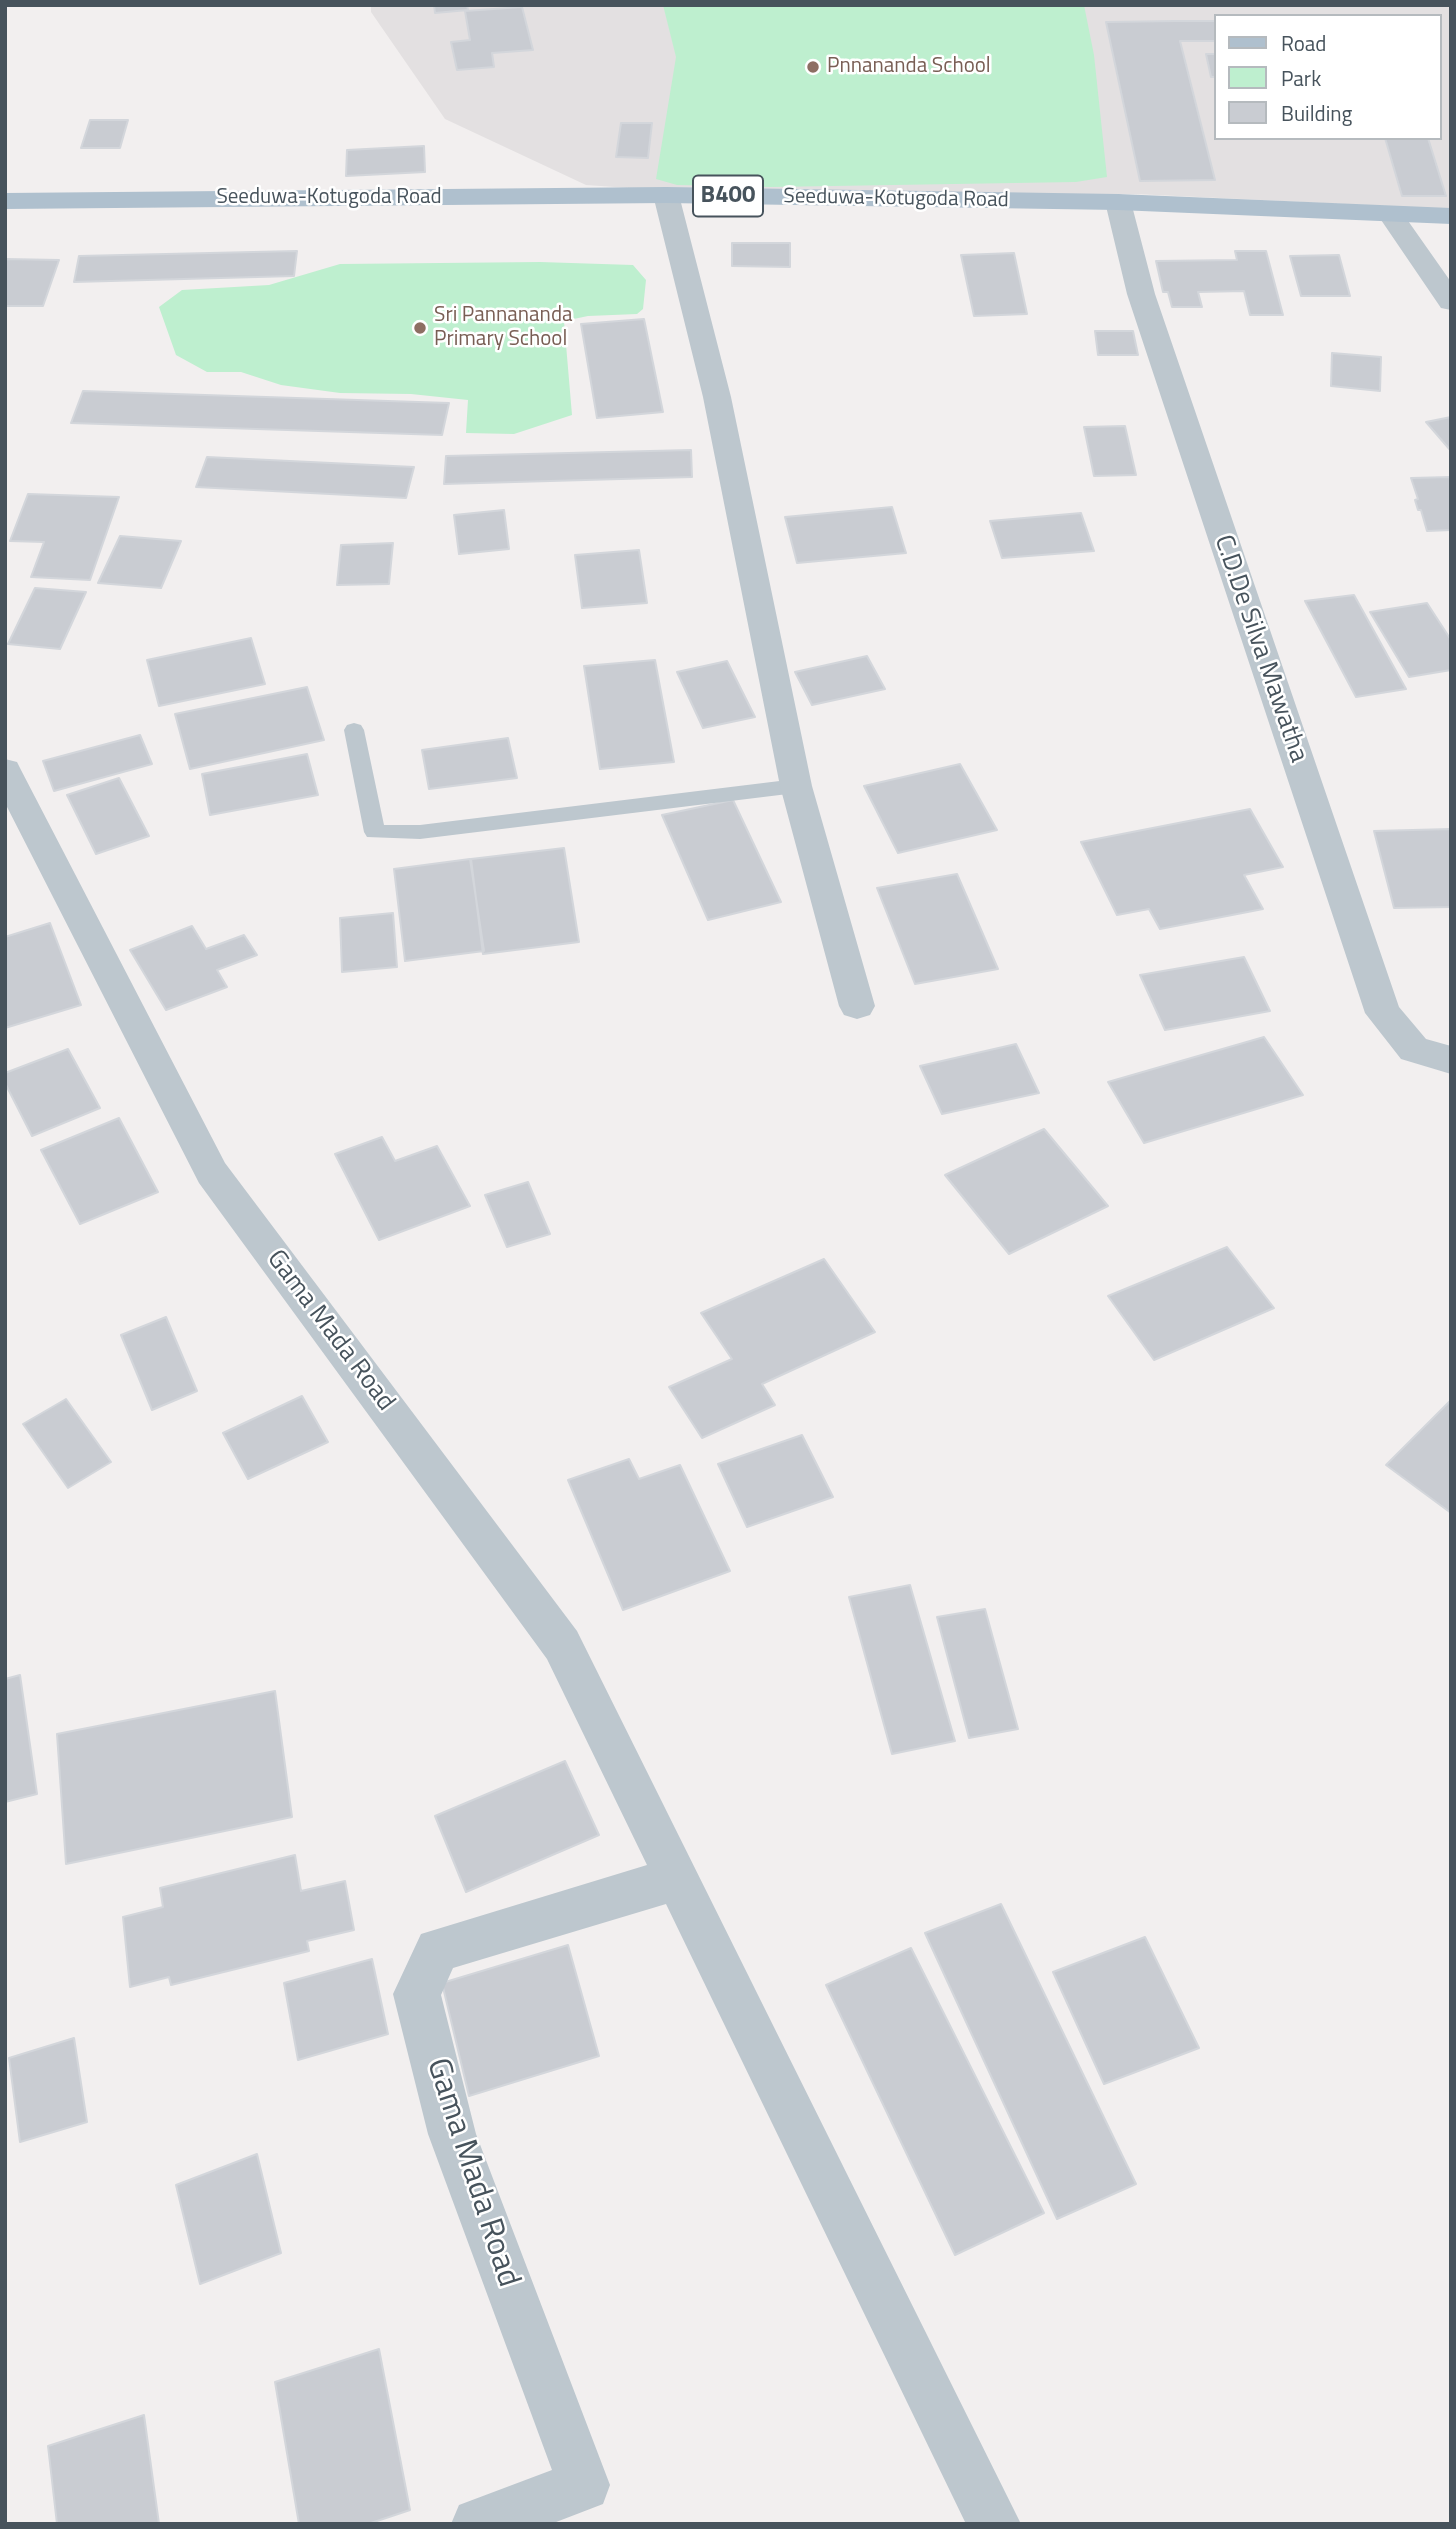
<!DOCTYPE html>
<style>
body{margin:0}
#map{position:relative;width:1456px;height:2529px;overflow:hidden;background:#f2efef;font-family:"Titillium Web",sans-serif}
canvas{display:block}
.frame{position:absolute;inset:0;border:7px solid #47535c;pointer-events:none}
.legend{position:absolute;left:1214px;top:14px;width:228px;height:126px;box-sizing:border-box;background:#fff;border:2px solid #b5babe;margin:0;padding:9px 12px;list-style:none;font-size:21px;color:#47535c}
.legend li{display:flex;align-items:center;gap:14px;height:35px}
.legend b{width:35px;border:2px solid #b5babe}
</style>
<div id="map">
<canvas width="1456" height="2529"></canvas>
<div class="frame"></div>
<ul class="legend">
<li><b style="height:9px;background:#afc0ce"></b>Road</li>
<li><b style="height:19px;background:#beefcf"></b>Park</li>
<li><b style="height:19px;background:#c9ccd2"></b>Building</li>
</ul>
</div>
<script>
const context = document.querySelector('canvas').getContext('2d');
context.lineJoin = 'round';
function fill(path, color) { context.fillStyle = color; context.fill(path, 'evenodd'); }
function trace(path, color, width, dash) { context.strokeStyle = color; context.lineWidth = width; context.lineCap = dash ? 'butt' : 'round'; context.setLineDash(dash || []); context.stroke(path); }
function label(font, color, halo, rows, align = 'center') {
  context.font = font + ' "Titillium Web",sans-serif'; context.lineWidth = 5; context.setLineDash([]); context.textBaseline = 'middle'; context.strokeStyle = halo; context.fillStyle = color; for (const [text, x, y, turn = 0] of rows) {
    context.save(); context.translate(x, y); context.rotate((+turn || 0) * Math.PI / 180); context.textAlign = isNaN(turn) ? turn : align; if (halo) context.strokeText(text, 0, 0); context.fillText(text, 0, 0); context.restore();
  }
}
fill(new Path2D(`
 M371,5H1451V209L1135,194L729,195L586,185L445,119L371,12ZM1216,16H1440V138H1216Z`), '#e3e0e1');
fill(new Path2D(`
 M663,5H1084L1094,55L1107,177L1076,182L771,187L677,185L656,179L676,57Z
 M540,262L633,265L646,280L643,309L637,314L588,316L564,321L572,415L514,434L466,433L468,400L411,394L340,393L281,385L241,372H207L176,355L159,307L182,290L269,285L340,264Z`), '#beefcf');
const building = new Path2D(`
 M434,5H467L468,10L435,13Z
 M522,7L533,50L492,53L494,67L457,70L451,42L470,40L465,11Z
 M1175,21H1216V41H1180L1215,180L1140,181L1106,22Z
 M1206,54H1216V77H1211Z
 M90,120H128L120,148H81Z
 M621,123H652L648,158L616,157Z
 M1385,138H1428L1446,196H1402Z
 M424,146L425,172L346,176L347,150Z
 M732,243H790V267L732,266Z
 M297,251L294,276L74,282L79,256Z
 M1235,251H1266L1283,315H1250L1244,291L1198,292L1202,307H1172L1168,292H1163L1156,261L1237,260Z
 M1014,253L1027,314L974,316L961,255Z
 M1339,255L1350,296H1301L1290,256Z
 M5,259L59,260L43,306H5Z
 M644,319L663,412L597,418L581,324Z
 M1095,331H1133L1138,355H1098Z
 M1332,353L1381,357L1380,391L1331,386Z
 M83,391L449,403L442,435L71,423Z
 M1451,417V451L1426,422Z
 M1125,426L1136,475L1094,476L1084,427Z
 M691,450L692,477L444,484L446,456Z
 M207,457L414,467L406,498L196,487Z
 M1451,477V530L1427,531L1421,510H1418L1415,500L1418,499L1411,478Z
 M28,494L119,497L90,580L31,577L44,542L10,541Z
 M892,507L906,553L797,563L785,517Z
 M504,510L509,549L459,554L454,515Z
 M1081,513L1094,551L1002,558L990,521Z
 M120,536L181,541L161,588L98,583Z
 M393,543L389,584L337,585L341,545Z
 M639,550L647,603L582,608L575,555Z
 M35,588L86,592L60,649L8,644Z
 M1354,595L1406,689L1356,697L1305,601Z
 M1427,603L1451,640V670L1409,677L1370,612Z
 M251,638L265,684L159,706L147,660Z
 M867,656L885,689L812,705L795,672Z
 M655,660L674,762L600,769L584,666Z
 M727,661L755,717L703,728L677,672Z
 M307,687L324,740L190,769L175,714Z
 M140,735L152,764L54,791L43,761Z
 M508,738L517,778L429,789L422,750Z
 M307,754L318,795L210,815L202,774Z
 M960,764L997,830L898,853L864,786Z
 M119,778L149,836L96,854L67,795Z
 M733,800L781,902L708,920L662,815Z
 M1250,809L1283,867L1244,875L1263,909L1160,929L1149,909L1117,915L1081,842Z
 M1451,829V907L1394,908L1374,831Z
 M564,848L579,942L483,954L471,859Z
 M470,859L484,951L405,961L394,869Z
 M957,874L998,969L915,984L877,888Z
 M393,913L397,967L342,972L340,918Z
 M50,923L81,1005L5,1028V937Z
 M192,926L206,949L244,935L257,955L217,970L227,987L166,1010L130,950Z
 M1244,957L1270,1011L1165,1030L1140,975Z
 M1264,1037L1303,1095L1144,1143L1108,1082Z
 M1016,1044L1039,1093L942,1114L920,1066Z
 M68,1049L100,1108L32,1136L5,1083V1073Z
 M119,1118L158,1192L80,1224L41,1150Z
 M1044,1129L1108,1206L1009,1254L945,1175Z
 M382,1137L395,1161L437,1146L470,1206L379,1240L335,1154Z
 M528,1182L550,1234L507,1247L485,1195Z
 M1227,1247L1274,1308L1154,1360L1108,1296Z
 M824,1259L875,1332L762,1384L775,1405L702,1438L669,1387L732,1359L701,1313Z
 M166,1317L197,1391L152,1410L121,1335Z
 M302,1396L328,1442L248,1479L223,1433Z
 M66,1399L111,1462L68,1488L23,1424Z
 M1451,1400V1513L1386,1465Z
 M802,1435L833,1497L747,1527L718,1464Z
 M629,1459L639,1479L680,1465L730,1571L623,1610L568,1480Z
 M910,1585L955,1741L892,1754L849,1597Z
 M985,1609L1018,1729L969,1738L937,1617Z
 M20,1675L37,1794L5,1802V1679Z
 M275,1691L292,1817L66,1864L57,1734Z
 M565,1761L599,1835L466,1892L435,1816Z
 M295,1855L301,1891L345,1881L354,1930L307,1941L309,1951L171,1985L169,1977L130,1987L123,1917L163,1907L160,1888Z
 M1001,1904L1136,2184L1057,2219L925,1933Z
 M1145,1937L1199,2048L1104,2084L1053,1972Z
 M568,1945L599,2056L469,2096L442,1983Z
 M911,1948L1044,2213L955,2255L826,1985Z
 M372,1959L388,2034L298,2060L284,1983Z
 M74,2038L87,2122L20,2142L9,2058Z
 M257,2154L281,2253L200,2284L176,2185Z
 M379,2349L410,2510L368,2524H299L275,2382Z
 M144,2415L159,2524H57L48,2446Z`);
fill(building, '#c9ccd2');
trace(building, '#d3d6db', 2);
fill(new Path2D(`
 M354,723L361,725L364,730L384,825H420L796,779L803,781L806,786L803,791L796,793L420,839L367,837L364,832L344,730L347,725Z`), '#bdc7ce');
fill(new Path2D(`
 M666,187L675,189L679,195L731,397L812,786L875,1006L870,1015L857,1019L844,1015L839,1006L780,786L703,397L653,195L657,189Z
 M1118,194L1127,196L1131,202L1155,294L1399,1007L1426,1039L1451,1046V1074L1401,1059L1365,1013L1127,294L1105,202L1109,196Z
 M1390,206L1399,208L1451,282V310L1441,308L1377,214L1381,208Z
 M5,759L17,762L21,770L225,1163L577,1631L1021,2524H966L666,1904L453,1968L441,1995L476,2134L610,2485L603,2504L551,2524H451L459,2505L552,2470L428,2134L393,1994L421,1934L647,1865L547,1659L199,1183L5,803Z`), '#bdc7ce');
fill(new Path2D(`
 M666,187L1118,194L1451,208V224L1118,210L666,203L5,209V193Z`), '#afc0ce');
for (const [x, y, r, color] of [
 [813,67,7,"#8d6e63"],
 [420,328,7,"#8d6e63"]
]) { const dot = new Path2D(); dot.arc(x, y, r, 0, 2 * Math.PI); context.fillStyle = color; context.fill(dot); trace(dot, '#fff', 2.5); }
label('21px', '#785e54', '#fff', [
 ["Pnnananda School",827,67],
 ["Sri Pannananda",434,316],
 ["Primary School",434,340]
], 'left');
label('21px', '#47535c', '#fff', [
 ["Seeduwa-Kotugoda Road",329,198],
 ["Seeduwa-Kotugoda Road",896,199,1]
]);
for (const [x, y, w] of [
 [728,196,70]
]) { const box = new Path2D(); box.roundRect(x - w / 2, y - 20.5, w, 41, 5); context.fillStyle = '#fff'; context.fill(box); trace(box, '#47535c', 2); }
label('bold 24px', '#47535c', null, [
 ["B400",728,196]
]);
label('26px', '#47535c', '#fff', [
 ["C.D.De Silva Mawatha",1260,649,71],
 ["Gama Mada Road",330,1331,53]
]);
label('32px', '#47535c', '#fff', [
 ["Gama Mada Road",472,2173,72]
]);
</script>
